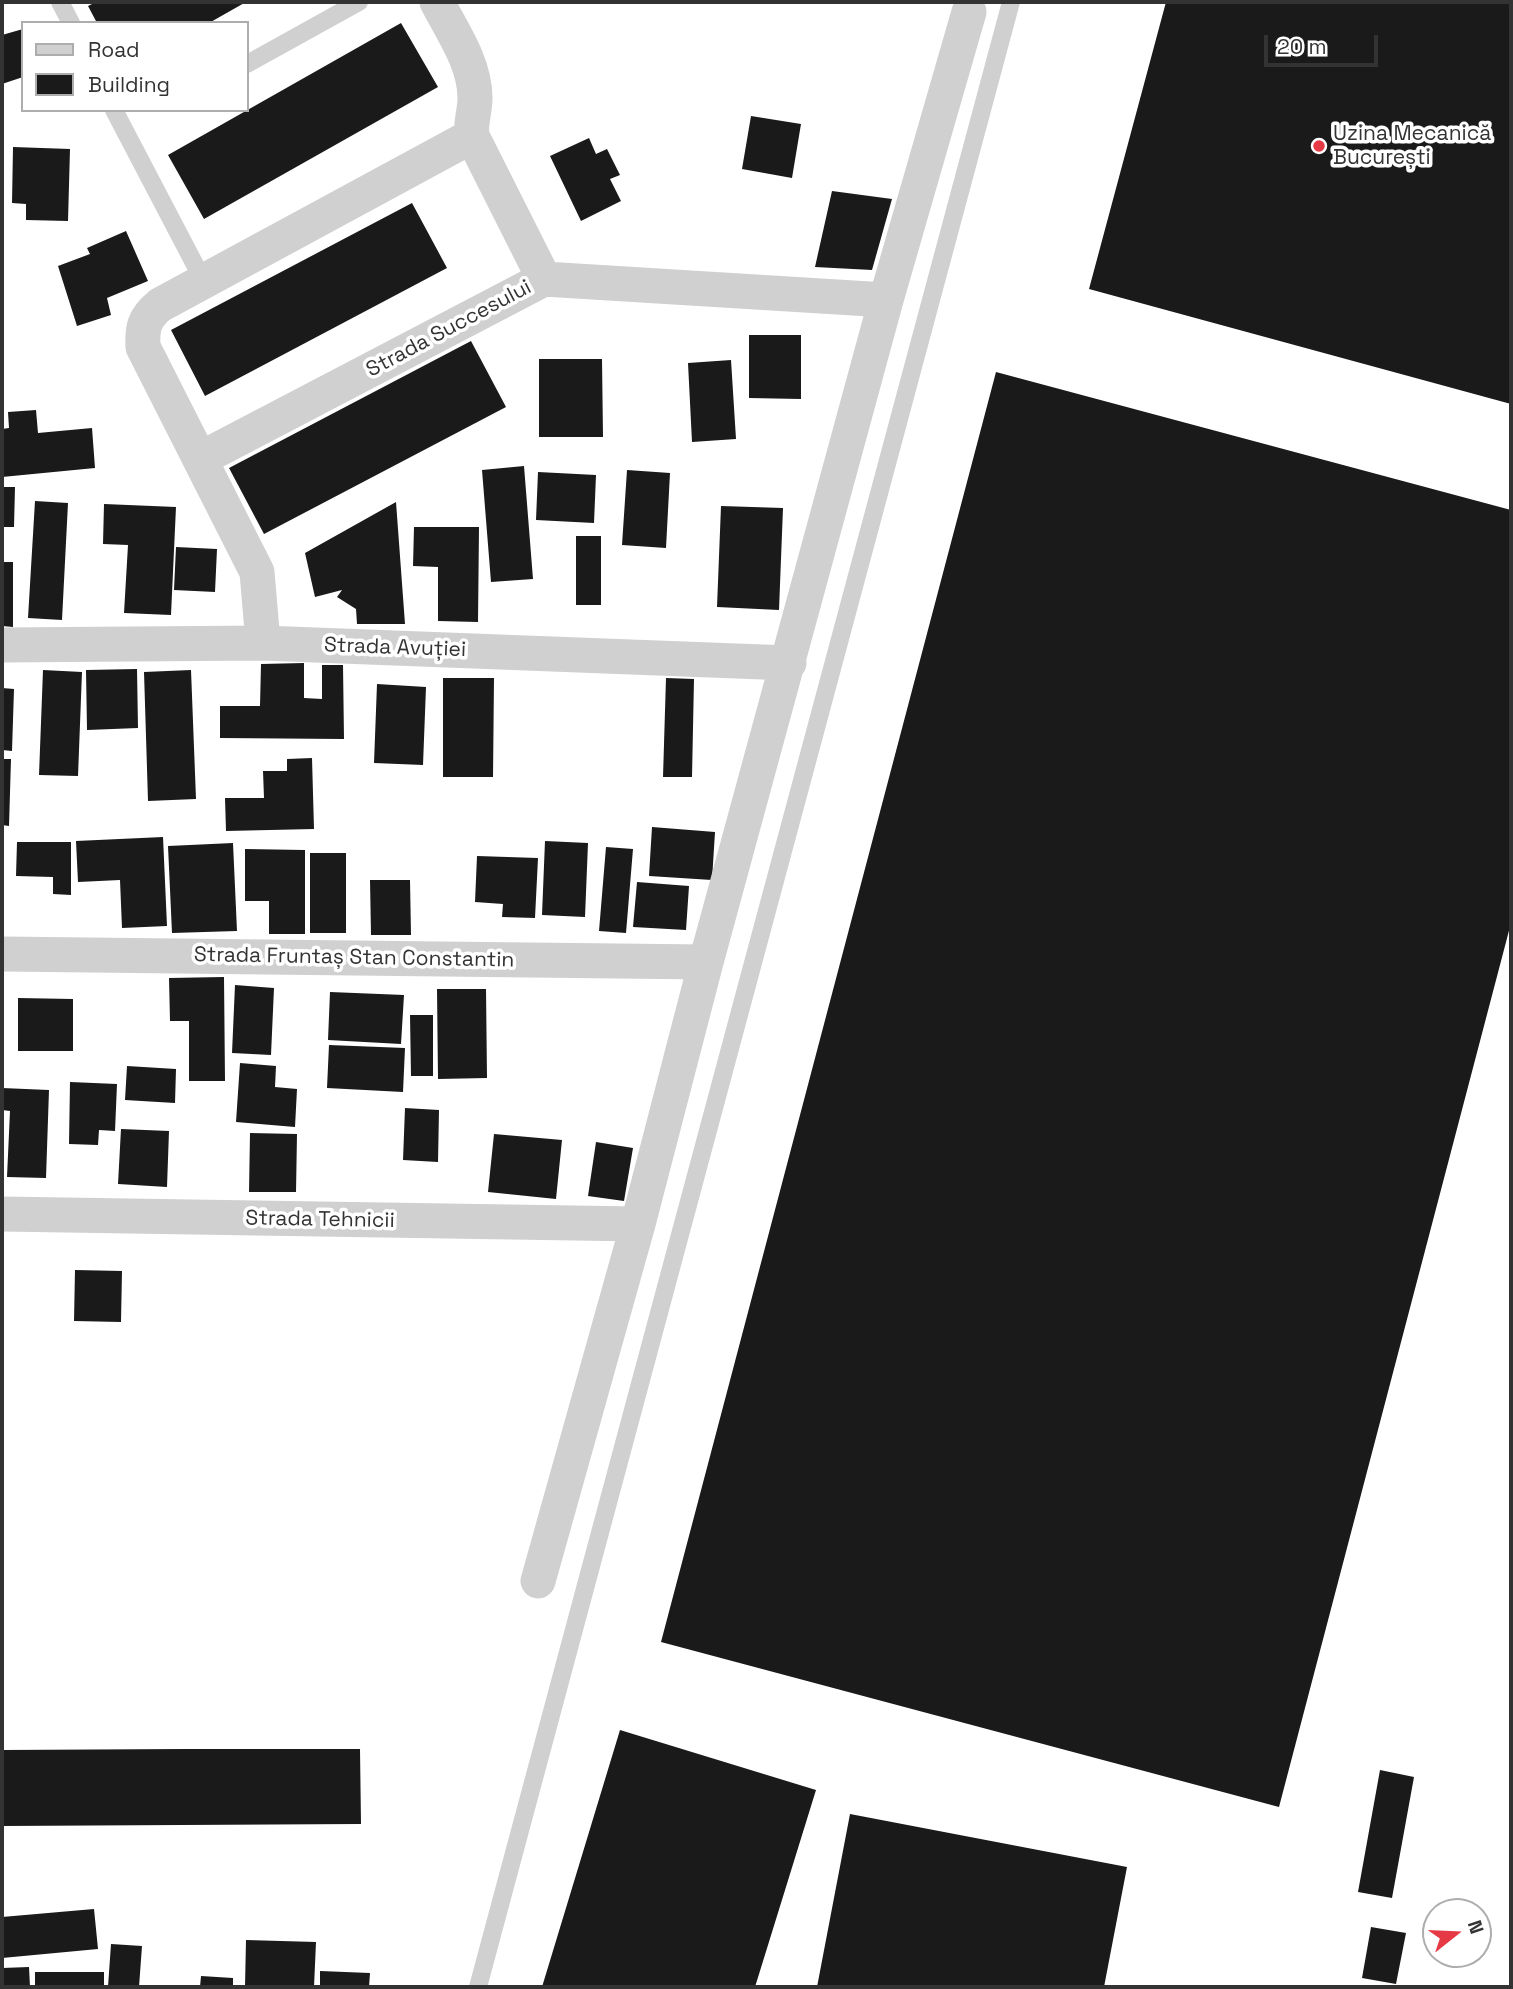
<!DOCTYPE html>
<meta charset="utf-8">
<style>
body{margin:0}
#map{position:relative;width:1513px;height:1989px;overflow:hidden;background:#fff;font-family:"Space Grotesk",sans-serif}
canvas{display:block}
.frame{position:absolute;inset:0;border:4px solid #333;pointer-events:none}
.legend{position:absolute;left:21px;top:21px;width:228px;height:91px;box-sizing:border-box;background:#fff;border:2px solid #adadad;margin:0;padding:9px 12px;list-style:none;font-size:21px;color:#333}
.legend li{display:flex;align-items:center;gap:14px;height:35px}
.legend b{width:35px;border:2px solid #adadad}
.north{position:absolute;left:1422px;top:1898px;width:70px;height:70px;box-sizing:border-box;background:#fff;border:2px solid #adadad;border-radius:50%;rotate:72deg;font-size:19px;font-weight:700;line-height:28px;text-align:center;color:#333}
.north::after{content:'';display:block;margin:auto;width:24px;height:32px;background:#e63946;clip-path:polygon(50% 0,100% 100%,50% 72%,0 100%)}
.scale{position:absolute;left:1264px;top:35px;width:114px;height:32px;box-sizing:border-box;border:4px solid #333;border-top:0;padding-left:9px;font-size:21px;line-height:24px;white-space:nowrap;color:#333;-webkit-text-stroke:5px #fff;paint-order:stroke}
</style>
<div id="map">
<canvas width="1513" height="1989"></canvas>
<div class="frame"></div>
<ul class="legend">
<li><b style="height:9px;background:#d0d0d0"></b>Road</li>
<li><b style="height:19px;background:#1a1a1a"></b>Building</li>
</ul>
<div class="north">N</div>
<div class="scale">20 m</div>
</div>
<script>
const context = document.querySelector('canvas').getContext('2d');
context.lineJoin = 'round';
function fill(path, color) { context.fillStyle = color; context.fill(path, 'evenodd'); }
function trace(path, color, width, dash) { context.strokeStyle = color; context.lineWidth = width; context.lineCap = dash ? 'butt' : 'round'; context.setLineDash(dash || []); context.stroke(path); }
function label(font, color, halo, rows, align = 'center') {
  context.font = font + ' "Space Grotesk",sans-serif'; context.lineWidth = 7; context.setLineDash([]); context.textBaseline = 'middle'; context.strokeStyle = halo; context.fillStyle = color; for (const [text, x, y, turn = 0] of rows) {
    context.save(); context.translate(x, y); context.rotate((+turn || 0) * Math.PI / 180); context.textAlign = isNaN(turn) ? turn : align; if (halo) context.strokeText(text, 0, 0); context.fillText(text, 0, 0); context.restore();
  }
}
fill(new Path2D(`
 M96,2H246L209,23H97L88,6Z
 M1166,2H1511V404L1089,289Z
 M401,23L438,87L204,219L168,155Z
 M23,29V77L2,84V35Z
 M751,116L801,124L792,178L742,169Z
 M589,138L596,154L607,149L620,175L610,179L621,201L581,221L550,156Z
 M13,147L70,149L68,221L26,220V204L12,203Z
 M832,191L892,199L872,270L815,267Z
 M412,203L447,268L205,396L171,330Z
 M126,231L148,281L107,298L111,315L77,326L58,266L90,254L87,248Z
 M749,335H801V399L749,398Z
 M471,341L506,407L264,534L229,468Z
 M539,359H602L603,437H539Z
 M731,360L736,439L692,442L688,363Z
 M996,372L1511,510V923L1279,1807L661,1642Z
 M36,410L38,433L92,428L95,468L2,477V429L9,428L8,412Z
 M524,466L533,579L491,582L482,470Z
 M627,470L670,473L666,548L622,545Z
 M538,472L596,475L594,523L536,520Z
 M2,487H15L14,527H2Z
 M35,501L68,503L62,620L28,618Z
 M396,502L405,624H357L356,609L337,597L342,590L315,597L305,553Z
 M104,504L176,507L171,615L124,613L128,545L103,544Z
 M721,506L783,508L779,610L717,607Z
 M414,527H479L478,622L438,621V567L413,566Z
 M576,536H601V605H576Z
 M176,547L217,549L215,592L174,590Z
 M2,562H13V627L2,626Z
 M304,663V698L322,699V665H343L344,739L220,738V706H260L261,664Z
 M137,669L138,728L87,730L86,670Z
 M43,670L82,672L78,776L39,775Z
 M191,670L196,799L148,801L144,672Z
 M443,678H494L493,777H443Z
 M666,678L694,679L692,777H663Z
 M377,684L426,687L423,765L374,763Z
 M2,688L14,689L12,751L2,750Z
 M312,758L314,829L226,831L225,798H264L263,771H287V759Z
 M2,759H11L9,826L2,825Z
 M652,827L715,832L712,880L649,876Z
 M163,837L167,926L122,928L120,880L78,882L76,841Z
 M545,841L588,843L585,917L542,915Z
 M17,842H71V895L53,894V877L16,876Z
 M233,843L237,931L172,933L168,846Z
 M606,847L633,849L626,933L599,931Z
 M245,849L305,850V934H269V901H245Z
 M310,853H346V933H310Z
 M477,856L538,858L535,918L502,917L503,904L475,902Z
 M370,880H410L411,935H371Z
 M637,882L689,886L686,930L633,927Z
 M224,977L225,1081H189V1021H170L169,978Z
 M235,985L274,988L271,1055L232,1053Z
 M437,989H486L487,1078L438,1079Z
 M330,992L404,995L401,1044L328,1040Z
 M18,998L73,999V1051H18Z
 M410,1015H433V1076H411Z
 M329,1045L405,1048L403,1092L327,1088Z
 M240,1063L276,1066L275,1087L297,1089L295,1127L236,1122Z
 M127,1066L176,1069L175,1103L125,1100Z
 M70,1082L117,1084L115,1131L99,1130L98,1145L69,1144Z
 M2,1088L49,1090L46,1178L7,1177L10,1111L2,1110Z
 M405,1108L439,1110L438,1162L403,1160Z
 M121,1129L169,1131L167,1187L118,1184Z
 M250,1133L297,1134L296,1192H249Z
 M494,1134L562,1140L556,1199L488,1192Z
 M596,1142L633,1148L624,1201L588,1196Z
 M75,1270L122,1271L121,1322L74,1321Z
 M620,1730L816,1790L755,1987H542Z
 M185,1749H360L361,1824L2,1826V1750Z
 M1380,1770L1414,1777L1392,1898L1358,1892Z
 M850,1814L1127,1867L1104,1987H817Z
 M94,1909L98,1949L2,1958V1917Z
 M1371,1927L1406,1933L1396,1984L1362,1978Z
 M246,1940L316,1942L314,1987H245Z
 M111,1944L142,1946L139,1987H108Z
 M29,1967L30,1987H2V1968Z
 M320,1971L370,1973L369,1987H320Z
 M35,1972H104V1987H35Z
 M201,1976L233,1978V1987H200Z`), '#1a1a1a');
trace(new Path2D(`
 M60,2L71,23
 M247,64L359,2
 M114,110L204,282
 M478,1987L1011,2`), '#d0d0d0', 18);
trace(new Path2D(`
 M437,2C452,31 475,63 475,98C475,112 470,123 472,136L544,279
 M200,459L544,279L886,300
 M263,643L257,572L143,347C142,328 144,318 160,305L472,136
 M2,645L263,643L789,663
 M2,954L706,962
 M2,1214L638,1224
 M538,1581L638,1224L706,962L886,300L969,12`), '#d0d0d0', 35);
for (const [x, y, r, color] of [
 [1319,146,7,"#e63946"]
]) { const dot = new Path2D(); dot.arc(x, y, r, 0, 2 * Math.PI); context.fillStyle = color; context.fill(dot); trace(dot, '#fff', 2.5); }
label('21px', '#333', '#fff', [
 ["Uzina Mecanică",1333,134],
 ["București",1333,158]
], 'left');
label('21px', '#333', '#fff', [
 ["Strada Succesului",449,329,-28],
 ["Strada Avuției",395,648,2],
 ["Strada Fruntaș Stan Constantin",354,958,1],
 ["Strada Tehnicii",320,1220,1]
]);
</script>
